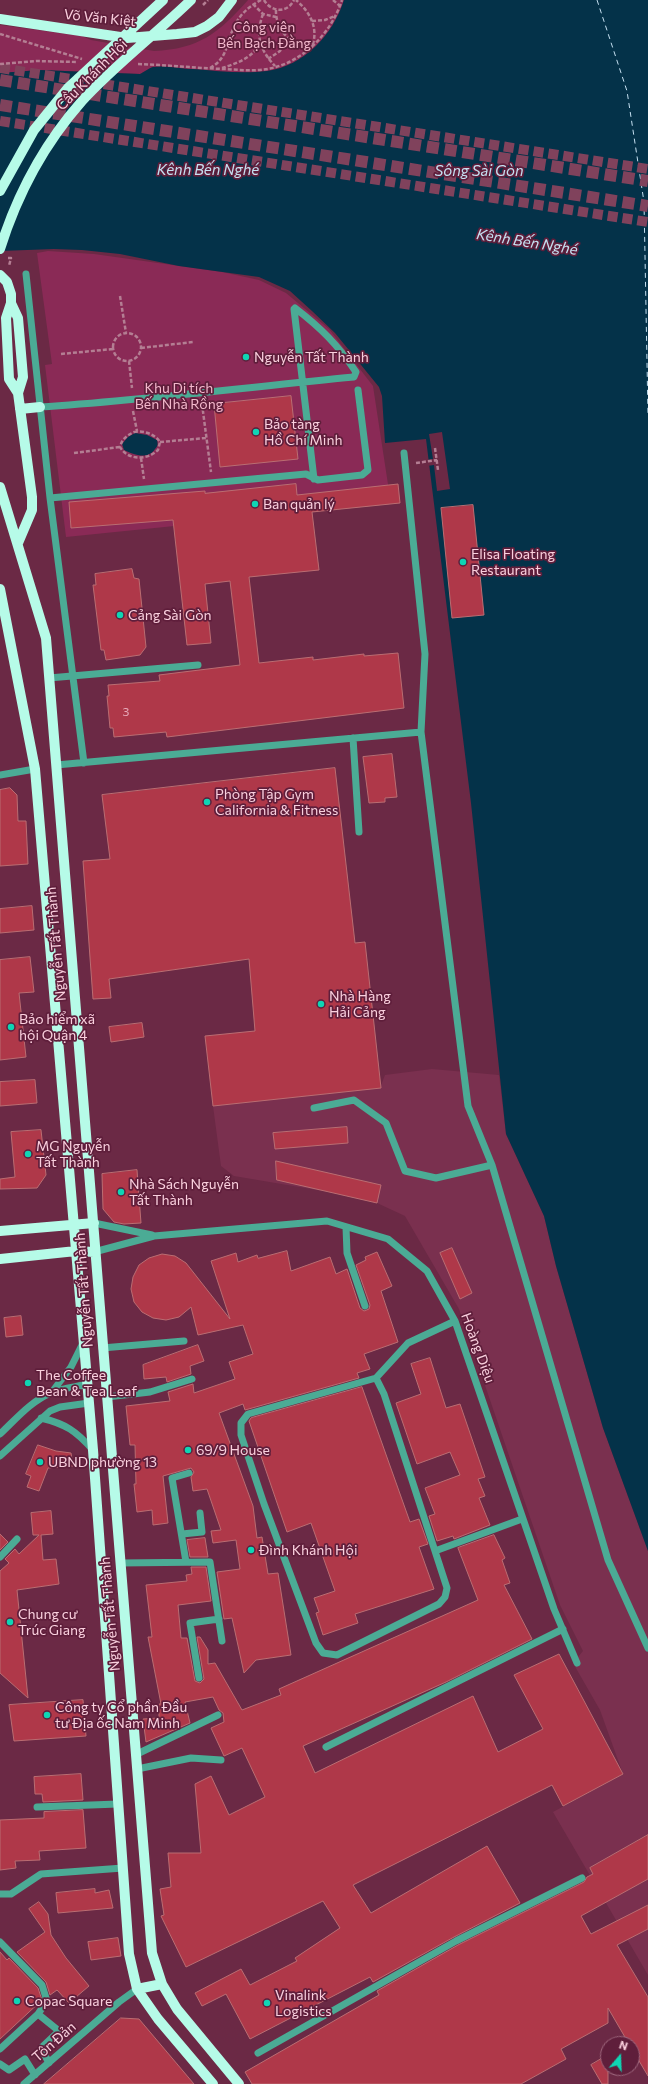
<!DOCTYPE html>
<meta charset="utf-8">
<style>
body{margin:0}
#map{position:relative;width:648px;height:2084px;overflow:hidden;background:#6b2945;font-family:Commissioner,sans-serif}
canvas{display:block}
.north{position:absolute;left:600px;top:2036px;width:40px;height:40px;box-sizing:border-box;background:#5f1e3b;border:1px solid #9d657c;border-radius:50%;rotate:19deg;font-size:11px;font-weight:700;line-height:16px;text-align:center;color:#fad0de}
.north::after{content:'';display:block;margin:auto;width:14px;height:18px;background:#0fd5b4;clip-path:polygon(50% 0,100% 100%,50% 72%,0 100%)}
</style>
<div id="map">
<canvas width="648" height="2084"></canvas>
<div class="north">N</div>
</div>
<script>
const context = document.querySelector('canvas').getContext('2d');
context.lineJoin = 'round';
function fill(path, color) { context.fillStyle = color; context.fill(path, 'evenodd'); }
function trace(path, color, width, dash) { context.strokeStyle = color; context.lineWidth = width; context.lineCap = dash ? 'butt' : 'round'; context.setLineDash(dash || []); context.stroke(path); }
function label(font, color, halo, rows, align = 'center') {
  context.font = font + ' Commissioner,sans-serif'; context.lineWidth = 3.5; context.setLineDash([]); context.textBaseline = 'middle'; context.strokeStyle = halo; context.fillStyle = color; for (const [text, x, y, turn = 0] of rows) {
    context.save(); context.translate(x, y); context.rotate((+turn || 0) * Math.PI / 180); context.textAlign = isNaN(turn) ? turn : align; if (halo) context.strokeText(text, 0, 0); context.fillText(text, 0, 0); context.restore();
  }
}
fill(new Path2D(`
 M432,1069L499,1075L506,1134L544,1216L556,1266L603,1428L648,1551V1975L553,1812L623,1774L600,1710L573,1663L583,1651L560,1605L459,1309L405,1216L377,1203L329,1192L234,1176L221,1166L213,1106L380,1088L385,1075Z`), '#7a304f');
fill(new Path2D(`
 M248,0H344C333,35 304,66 267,71C243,74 217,71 193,69C181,69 165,65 154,67C149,68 144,72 140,74L40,70L0,73V25L82,36L91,40L154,51C199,49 219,33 248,0Z
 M48,251L94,254L222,272L259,280L286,293L329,329L373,386L391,504L66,537L45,365L52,364L37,253Z`), '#8a2a56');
fill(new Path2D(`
 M344,0H648V1551L603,1428L556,1266L544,1216L506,1134L471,803L426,439L385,443L382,396L379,387L335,333L312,311L290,291L259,277L179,266L120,254L82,250L54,249L0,251V73L40,70L140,74C144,72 149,68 153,67C165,65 181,69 193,69C217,71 243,74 267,71C304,66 333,35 344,0Z
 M135,433L147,435L157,440C158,444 158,446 155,449C148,460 134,455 124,450L122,444L128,437Z`), '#043249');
fill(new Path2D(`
 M442,432L450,489L437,491L434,465L427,466V460L433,459L429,434Z`), '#6b2945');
trace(new Path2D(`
 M597,0L627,91L644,202L648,416`), '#c5e0f1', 1, [5, 4]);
const building = new Path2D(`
 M291,396L298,459L220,467L214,404Z
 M296,484L297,495L398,484L400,503L312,512L319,570L249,577L259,663L313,657V660L364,654V656L398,653L404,708L167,737L166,732L114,737L113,728H110L107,696H109L108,685L160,681L159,675L240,665L230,581L205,584L211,643L187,645L173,520L71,528L69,502L205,491V493Z
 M473,505L484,615L452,618L441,508Z
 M132,569L134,578L139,579L146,647L140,655L106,660L104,650H101L93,585H96L95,574Z
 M392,754L397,797L385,798V802L369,803L363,757Z
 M335,768L355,943L365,942L381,1088L213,1106L205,1036L255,1031L249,959L109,979L111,998L93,999L83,861L110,859L102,795Z
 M10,788L17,795L18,821H26L28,864L0,866V790Z
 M32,906L34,930L0,933V909Z
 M30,957L34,992L19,993L26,1057L0,1060V960Z
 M142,1023L144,1037L111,1042L109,1027Z
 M35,1080L37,1103L0,1106V1082Z
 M347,1127L348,1143L275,1149L273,1133Z
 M41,1130L46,1175L37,1188L0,1189V1179L15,1177L11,1132Z
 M276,1161L381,1185L377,1203L277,1180Z
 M137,1170L141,1223L124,1224L114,1222L103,1209L102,1174Z
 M452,1248L472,1293L460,1299L440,1253Z
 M287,1251L291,1271L330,1257L336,1274L347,1269L360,1308L364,1311L369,1309L370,1305L356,1265L366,1260L365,1257L377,1252L392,1286L381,1291L398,1342L364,1354L370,1369L357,1373L359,1378L245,1410L243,1404L219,1413L253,1506L257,1538L262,1537L268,1574L278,1573L291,1655L256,1660L244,1673L232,1618L224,1619L217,1572L240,1569L236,1540L213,1543L211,1531L221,1530L207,1489L193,1491L191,1477L194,1472L191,1468L163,1476L168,1523L153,1525L152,1510L137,1512L134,1484H136L135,1445H130L126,1406L170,1401L168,1392L193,1384L194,1393L235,1379L229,1362L253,1354L243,1325L198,1335L191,1307L179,1317L166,1320L153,1318L142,1312L134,1302L131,1289L133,1277L139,1265L149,1258L162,1254L175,1256L186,1263L230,1319L211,1261L236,1253L238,1262L257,1255L258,1258Z
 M21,1316L23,1335L6,1337L4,1318Z
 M198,1345L204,1361L190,1366L191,1374L167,1382L166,1377L144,1379L143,1365Z
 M430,1358L446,1408L460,1404L485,1477L478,1479L485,1496L479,1498L490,1525L454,1539L453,1536L437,1541L429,1516L435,1514L425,1488L460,1475L450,1452L417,1464L396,1403L421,1394L411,1364Z
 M362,1387L410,1522L419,1519L428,1544L419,1547L434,1589L355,1614L358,1623L323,1635L316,1613L319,1612L314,1598L335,1591L311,1523L287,1532L249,1421L251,1418Z
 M38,1445L56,1451L71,1453L73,1466L48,1468L39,1491L27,1487L31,1476L26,1474Z
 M51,1511L53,1534L41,1535L43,1560L56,1559L59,1584L17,1590L28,1698L0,1673V1571L9,1563L5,1559L15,1549L19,1554L39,1535H33L31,1513Z
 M0,1534L8,1542L0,1550Z
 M494,1535L505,1558L502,1560L510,1583L504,1585L532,1639L446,1682L303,1746L315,1773L473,1696L498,1752L543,1729L514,1675L559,1654L623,1774L563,1806L552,1785L353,1885L371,1913L487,1846L520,1903L454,1937L373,1982L370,1977L250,2039L226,1994L202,2006L195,1993L241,1969L250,1985L297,1961L295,1958L340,1928L323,1901L186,1967L161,1916L164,1915L160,1889L171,1887L168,1853H201L195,1784L211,1776L229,1815L265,1797L242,1748L224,1756L211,1728L224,1722L223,1713L219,1710L213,1697L185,1702L190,1723L146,1742L143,1719L159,1718V1704H161L148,1637H152L146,1585L187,1581L186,1575L192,1574L191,1567H206L211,1601L178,1605L181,1638H187L195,1681L200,1683L204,1679L197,1637H200L208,1650V1664L215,1663L242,1710L281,1695L279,1689L478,1600L458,1548Z
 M205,1538L208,1557H190L187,1540Z
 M83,1700L86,1736L14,1741L9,1705Z
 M81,1774L83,1800L43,1802L42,1794H35L34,1777Z
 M83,1810L86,1848L39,1851L40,1860L15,1861L16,1868L0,1870V1820L44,1818V1812Z
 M648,1835V1879L581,1916L591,1934L648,1905V1929L617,1945L648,1997V2076L632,2049V2044H629L608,2008V2023L561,2049L566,2059L521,2084H252L245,2072L379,1995L377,1991L458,1945L584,1882L587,1877L593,1874L590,1868Z
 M95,1889V1893L109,1890L113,1908L58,1913L56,1893Z
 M39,1902L48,1914L51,1935L66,1958L89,1986L69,2003L57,1990L50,1995L46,1982L17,1952L45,1932L29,1909Z
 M118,1938L121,1956L91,1960L88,1942Z
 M0,1952L7,1960L9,1958L38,1988L42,2000L0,2039Z
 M121,2018L139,2019L194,2084H44Z
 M608,2055V2084H602L591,2065Z`);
fill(building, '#af3849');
trace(building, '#ba6d72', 1);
trace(new Path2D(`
 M0,68L648,169
 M0,121L648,222`), '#80425c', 10, [10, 5]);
trace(new Path2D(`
 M0,80L648,181
 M0,105L648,206`), '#80425c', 12, [12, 6]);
trace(new Path2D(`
 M264,0C271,12 287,14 294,0
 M333,0L340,6
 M253,4L263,14L276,17
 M203,5L208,0
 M276,10C275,29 293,49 312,47C319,28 310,12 296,0
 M263,14C255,36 260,50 275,66
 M312,21L325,20L335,16
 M0,34L82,59
 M268,59L280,51L287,37
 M0,64L36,61L77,62
 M138,64C167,65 195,68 224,69C241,70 259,72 276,67C307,58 332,31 342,0
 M210,68C227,59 226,45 233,29C239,15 248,7 261,0
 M222,68C235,64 252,58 259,45
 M8,258H11L9,266
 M120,296L126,333
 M113 347a14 14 0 1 1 28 0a14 14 0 1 1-28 0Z
 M141,348L193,342
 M61,354L113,349
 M129,361L132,388
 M202,404L211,472
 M133,411L137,431
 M134,432C143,430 155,434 160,442L158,450C148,460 128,461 120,447C122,439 126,436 134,432Z
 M160,442L206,438
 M435,448L438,470
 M74,453L120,447
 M141,458L144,479
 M416,463L437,460`), '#b47e93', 2.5, [4, 2]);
trace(new Path2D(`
 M26,274L50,498L84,763
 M40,407C145,400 250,387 354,377L356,372C338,345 321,328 295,308L294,309L314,479
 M404,453L425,654L421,732L468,1106L492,1165L608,1560L648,1648
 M50,498L306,474L318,480L362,475L368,470L358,390
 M49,678L198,665
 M353,738L359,832
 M56,765L421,732
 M0,775L35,769
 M314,1108L354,1100L386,1123L405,1171L436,1178L492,1165
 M94,1223L152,1235
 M346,1227L347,1253L365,1306
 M94,1252L154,1236L327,1221L388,1239L427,1271L455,1321L554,1609L577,1663
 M102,1348L184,1341
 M376,1378L248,1414L241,1423V1435L264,1504L316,1643L323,1653L337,1655L439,1604L445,1597L447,1588L384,1394L376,1378L408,1343L455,1321
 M52,1392L71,1367L83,1343
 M107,1397L150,1392L192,1379
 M41,1418C66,1424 76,1431 93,1450
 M0,1434C16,1419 31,1401 51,1393C62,1388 76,1387 88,1384
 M0,1456L50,1411L60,1407L89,1403
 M182,1534L202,1532L200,1513
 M435,1551L522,1519
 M0,1557L17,1539
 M186,1562L172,1478L189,1473
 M120,1563L210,1562L222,1641
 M199,1678L190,1623L219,1619
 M326,1747L563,1629
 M135,1755L218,1715
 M137,1769L191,1758L221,1760
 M37,1807L118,1804
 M0,1894H11L41,1874L123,1868
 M0,1942L42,1985L47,2001L38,2014
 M0,2049L38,2014L59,2031L41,2048L49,2063
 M258,2053L456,1941L582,1878
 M0,2064L9,2070L25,2059L35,2075
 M24,2084L119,2002L137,1989`), '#4bab95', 7);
trace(new Path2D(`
 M0,19L127,38L177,34L195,32L207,26L219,17L232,0
 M0,191L34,130L68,88L163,0
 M0,249C17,195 44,144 82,101C115,65 156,34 191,0
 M0,275L7,282L11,294V303L6,318L9,379L18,393L32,497V510L18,543
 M11,303L18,318L23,377L18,393
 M20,409L40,407
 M0,487L46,638L152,1953L162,1984L177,2009L239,2084
 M0,589L35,769L93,1450L129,1954L137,1989L158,2019L213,2084
 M0,1231L94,1223
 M0,1259L76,1251L94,1252
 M137,1989L162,1984`), '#b6fbe8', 10);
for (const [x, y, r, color] of [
 [246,357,4,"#0fd5b4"],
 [256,432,4,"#0fd5b4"],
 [255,504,4,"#0fd5b4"],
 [463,562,4,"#0fd5b4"],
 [120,615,4,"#0fd5b4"],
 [207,802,4,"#0fd5b4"],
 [321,1004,4,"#0fd5b4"],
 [11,1027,4,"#0fd5b4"],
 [28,1154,4,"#0fd5b4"],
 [121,1192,4,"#0fd5b4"],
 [28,1383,4,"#0fd5b4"],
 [188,1450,4,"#0fd5b4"],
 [40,1462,4,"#0fd5b4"],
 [251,1550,4,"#0fd5b4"],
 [10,1622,4,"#0fd5b4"],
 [47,1715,4,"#0fd5b4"],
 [17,2001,4,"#0fd5b4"],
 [267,2003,4,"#0fd5b4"]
]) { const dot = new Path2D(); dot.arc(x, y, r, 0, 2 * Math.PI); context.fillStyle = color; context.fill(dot); trace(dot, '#5f1e3b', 1.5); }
label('12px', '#e7aab9', null, [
 ["3",126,712]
]);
label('14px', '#fad0de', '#5f1e3b', [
 ["Võ Văn Kiệt",100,18,6],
 ["Cầu Khánh Hội",92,75,-45],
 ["Nguyễn Tất Thành",56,944,-95],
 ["Nguyễn Tất Thành",84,1290,-94],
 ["Hoàng Diệu",478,1348,70],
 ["Nguyễn Tất Thành",110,1614,-95],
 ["Tôn Đản",54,2042,-41]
]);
label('14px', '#f3b8cc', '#5f1e3b', [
 ["Công viên",264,27],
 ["Bến Bạch Đằng",264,43],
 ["Khu Di tích",179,388],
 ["Bến Nhà Rồng",179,404]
]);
label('14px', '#fad0de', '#5f1e3b', [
 ["Nguyễn Tất Thành",254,357],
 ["Bảo tàng",264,424],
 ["Hồ Chí Minh",264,440],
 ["Ban quản lý",263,504],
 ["Elisa Floating",471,554],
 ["Restaurant",471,570],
 ["Cảng Sài Gòn",128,615],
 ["Phòng Tập Gym",215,794],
 ["California & Fitness",215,810],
 ["Nhà Hàng",329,996],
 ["Hải Cảng",329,1012],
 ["Bảo hiểm xã",19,1019],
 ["hội Quận 4",19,1035],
 ["MG Nguyễn",36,1146],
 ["Tất Thành",36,1162],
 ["Nhà Sách Nguyễn",129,1184],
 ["Tất Thành",129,1200],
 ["The Coffee",36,1375],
 ["Bean & Tea Leaf",36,1391],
 ["69/9 House",196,1450],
 ["UBND phường 13",48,1462],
 ["Đình Khánh Hội",259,1550],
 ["Chung cư",18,1614],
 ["Trúc Giang",18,1630],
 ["Công ty Cổ phần Đầu",55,1707],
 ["tư Địa ốc Nam Minh",55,1723],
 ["Vinalink",275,1995],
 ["Logistics",275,2011],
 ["Copac Square",25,2001]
], 'left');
label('italic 15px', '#c5e0f1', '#5f1e3b', [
 ["Kênh Bến Nghé",208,170],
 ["Sông Sài Gòn",479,171],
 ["Kênh Bến Nghé",527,242,9]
]);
</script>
